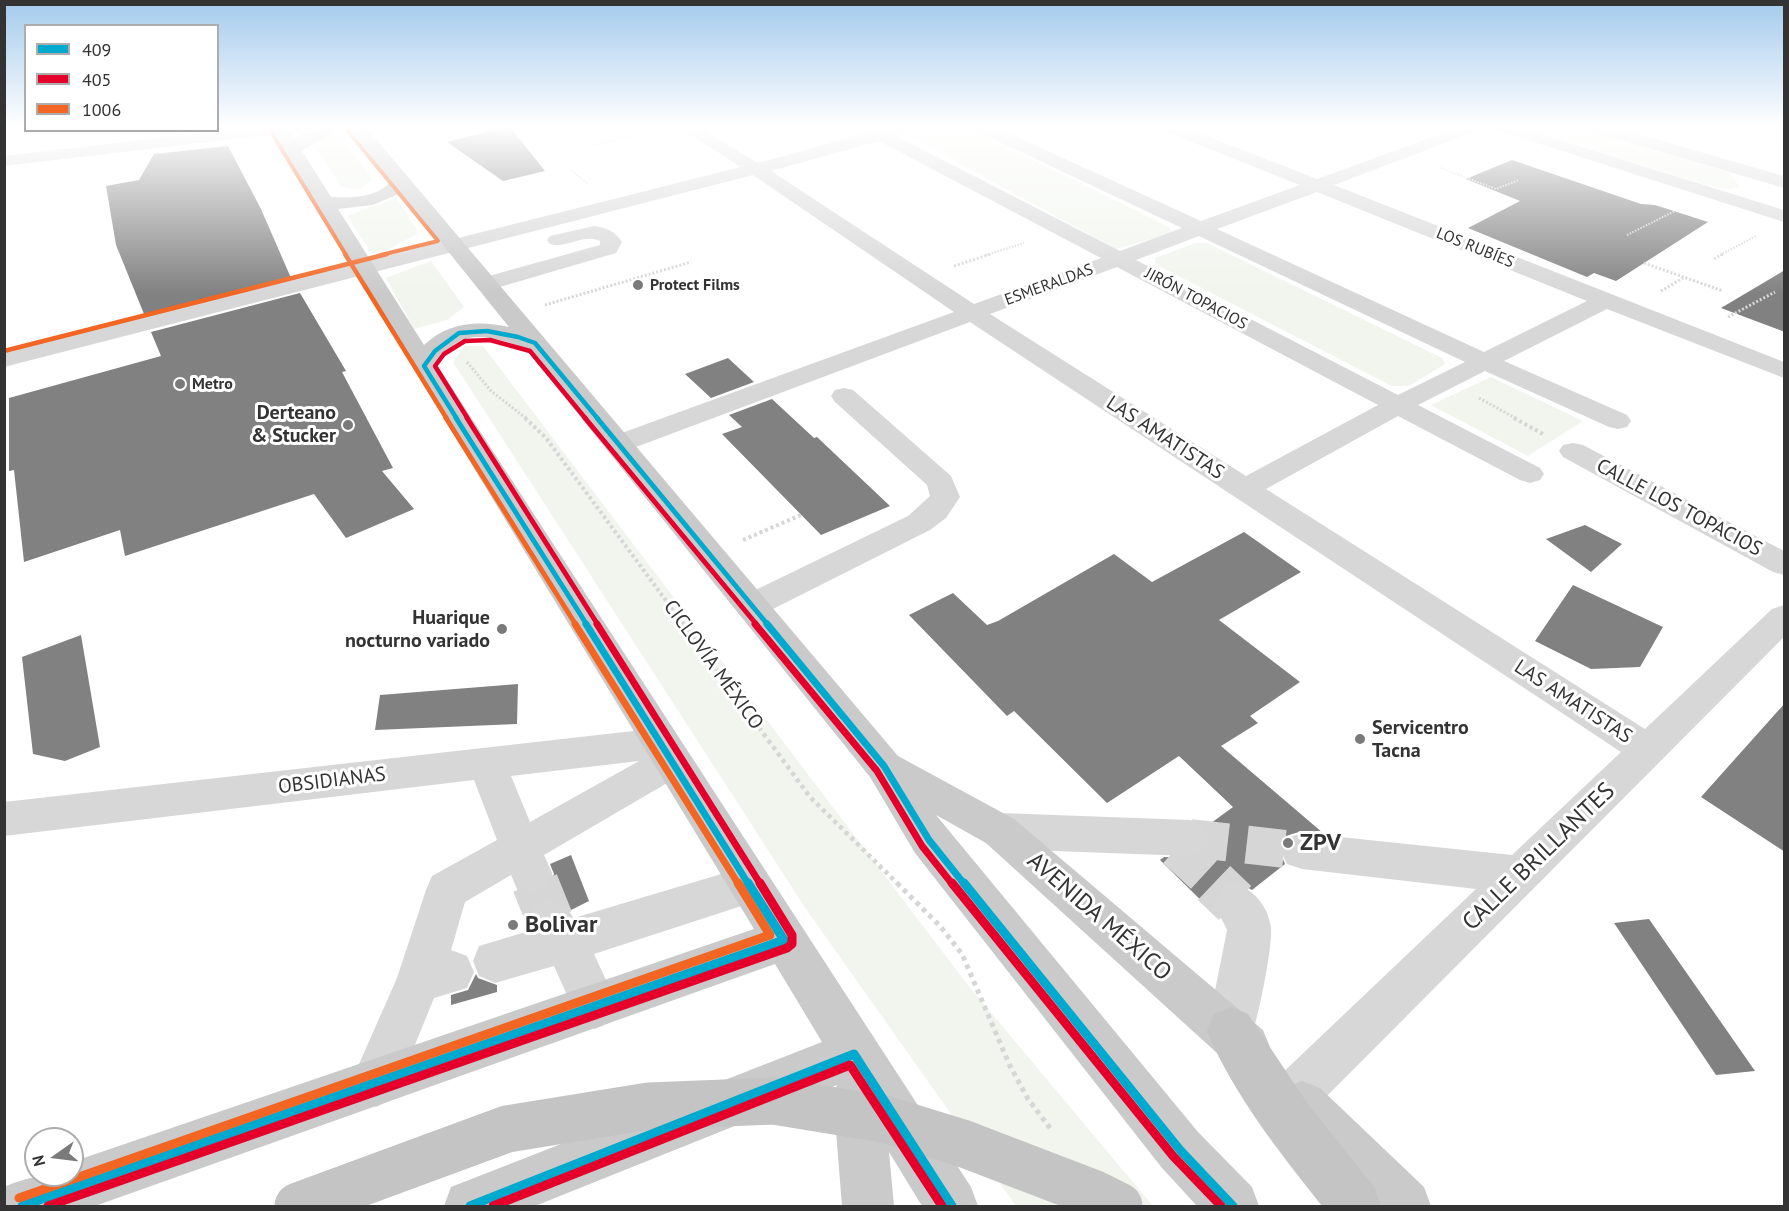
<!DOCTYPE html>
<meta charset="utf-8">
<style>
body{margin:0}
#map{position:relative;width:1789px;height:1211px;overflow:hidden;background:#fff;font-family:"PT Sans",sans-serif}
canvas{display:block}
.frame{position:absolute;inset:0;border:6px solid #333;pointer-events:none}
.legend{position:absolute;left:24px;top:24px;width:195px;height:108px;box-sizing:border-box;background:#fff;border:2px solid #adadad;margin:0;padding:8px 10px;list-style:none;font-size:18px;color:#333}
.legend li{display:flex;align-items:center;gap:12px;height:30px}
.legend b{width:30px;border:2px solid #adadad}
.north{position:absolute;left:24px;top:1127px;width:60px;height:60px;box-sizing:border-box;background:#fff;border:2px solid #adadad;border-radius:50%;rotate:256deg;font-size:16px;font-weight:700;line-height:24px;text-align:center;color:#333}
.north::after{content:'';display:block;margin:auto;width:21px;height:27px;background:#7a7a7a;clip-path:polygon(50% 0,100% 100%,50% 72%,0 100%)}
</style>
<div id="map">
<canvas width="1789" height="1211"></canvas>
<div class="frame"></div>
<ul class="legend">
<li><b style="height:8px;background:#00a9ce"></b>409</li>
<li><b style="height:8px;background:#e4002b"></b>405</li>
<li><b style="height:8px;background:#f26522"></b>1006</li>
</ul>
<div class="north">N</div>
</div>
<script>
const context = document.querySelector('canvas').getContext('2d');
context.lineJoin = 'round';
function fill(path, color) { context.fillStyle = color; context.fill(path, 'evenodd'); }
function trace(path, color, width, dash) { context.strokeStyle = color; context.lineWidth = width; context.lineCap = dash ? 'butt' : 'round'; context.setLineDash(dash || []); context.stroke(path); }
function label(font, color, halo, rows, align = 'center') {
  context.font = font + ' "PT Sans",sans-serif'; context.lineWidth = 6; context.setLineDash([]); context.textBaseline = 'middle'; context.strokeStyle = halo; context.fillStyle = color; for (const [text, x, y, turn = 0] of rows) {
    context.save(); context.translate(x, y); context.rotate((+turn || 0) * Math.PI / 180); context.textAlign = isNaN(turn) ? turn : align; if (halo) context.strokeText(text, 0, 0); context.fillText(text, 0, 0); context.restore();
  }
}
fill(new Path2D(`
 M943,125H962L1169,227L1173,233L1116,249L913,138L912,133Z
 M1519,125H1575L1730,173L1740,187L1730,189L1706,185L1515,126Z
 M334,129L373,179L359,190L342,187L313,145L317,137Z
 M396,198L417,230V234L387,250L372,253L347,216Z
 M1195,243H1207L1442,358L1445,364L1409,386H1392L1155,264V258Z
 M431,261L464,307L447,320L414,329L386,278Z
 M464,346H483L967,984L1153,1206H1016L806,909L453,362Z
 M1491,377L1583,421L1528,456L1431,405Z`), '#f1f5ed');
fill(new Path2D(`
 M509,126L545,171L503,181L447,142Z
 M228,146L261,209L291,278L144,314L116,245L106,186L139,180L154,154Z
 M1512,160L1641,204L1655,205L1708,222L1616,281L1594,273L1587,277L1468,228L1520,201L1466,179Z
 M1785,270V332L1721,308Z
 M300,293L346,371L342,372L393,468L382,471L414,509L346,538L314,494L125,556L120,530L24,562L14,470L9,471V398L161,356L151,332Z
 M728,358L754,382L711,398L685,374Z
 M772,399L814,438L817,437L890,506L821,535L722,434L742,427L729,415Z
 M1585,525L1622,544L1591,572L1546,539Z
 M1244,532L1301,572L1219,620L1300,682L1250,716L1258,723L1221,746L1323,833L1302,831L1286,836L1279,850L1285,864L1252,890L1236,881L1219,887L1212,902L1218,917L1160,860L1164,857L1190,858L1205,853L1212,839L1207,826L1233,807L1179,756L1107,803L1014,711L1007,716L909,615L953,593L987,625L998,621L1114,554L1152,582Z
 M1573,585L1663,627L1640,667L1591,669L1535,641Z
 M81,635L100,747L65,761L33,754L22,657Z
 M518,684L517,724L375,730L380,695Z
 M1785,703V852L1701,797Z
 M571,855L589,901L571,910L566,904L551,898L534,904L531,894L547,888L554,874L550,864Z
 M1649,919L1755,1071L1716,1075L1614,923Z
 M476,974L478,978L497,985V992L451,1005V995L468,990Z`), '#818181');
trace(new Path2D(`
 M1190,838L1302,851
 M1176,849L1215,885
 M531,873L536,885`), '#d6d6d6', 38, [38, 19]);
trace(new Path2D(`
 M535,883L550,920
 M1214,883L1235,903`), '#d6d6d6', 47, [47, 24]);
trace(new Path2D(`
 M565,132L597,125
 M585,147L657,130
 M1441,168L1496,189L1519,180
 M572,171L588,184
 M1627,235L1675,211
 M986,255L1024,243
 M1720,255L1756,236`), '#d6d6d6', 2, [1.5, 1.5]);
trace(new Path2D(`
 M1714,259L1723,254
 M1644,263L1723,291
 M954,266L991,254
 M1661,291L1683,278
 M545,305L691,262
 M1728,317L1775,292
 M467,362L491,391L527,419
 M1479,398L1517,419`), '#d6d6d6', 3, [2, 2]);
trace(new Path2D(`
 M525,418L546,438L684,625
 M1514,418L1543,434
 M743,540L801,515`), '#d6d6d6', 4, [3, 3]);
trace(new Path2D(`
 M683,624L810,797L899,885`), '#d6d6d6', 4.5, [4, 4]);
trace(new Path2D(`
 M897,883L940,926L962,954L1010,1066L1028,1099L1050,1128`), '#d6d6d6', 5, [4.5, 4.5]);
fill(new Path2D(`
 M269,125H318L310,130L4,166V156Z
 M675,125H695L758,163L866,133L863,130L866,126C874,124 878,129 885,128C898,127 911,125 924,125L922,129L896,136L1120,251L1182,228L972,129L970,125H991L1201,221L1300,185L1159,129L1157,125H1179L1317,179L1465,125H1511L1784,210V222L1487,127L1334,185L1784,362V378L1607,309L1504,361L1627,415L1631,421L1627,427L1618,429L1609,427L1485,371L1418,405L1540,468L1544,474L1540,480L1530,483L1520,480L1398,416L1266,489L1645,729L1772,609L1784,605V637L1310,1113L1293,1121L1276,1113L1268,1096L1276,1079L1476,889L1302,869L1287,864L1281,851L1287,838L1302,833L1512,855L1621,752L970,322L628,450L618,452L608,450L604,444L608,438L954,312L753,175L4,367V352L741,167ZM879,141L1101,258L974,304L771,171ZM1317,192L1587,301L1484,352L1217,229ZM1199,236L1465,362L1398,395L1136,260ZM1117,267L1378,405L1246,476L990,314Z
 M1582,125H1607L1784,176V188L1584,129Z
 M594,226C607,228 615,231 622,242L616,253L486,291L478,289L475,284L478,279L600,245V241C583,233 566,249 550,244L547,240L550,236Z
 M844,388L853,390L951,476L960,497L946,518L930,530L763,614L751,618L739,614L734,606L739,598L908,516L930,496L927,485L835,402L831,396L835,390Z
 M1573,443L1583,445L1784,551V575L1773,572L1563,457L1559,451L1563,445Z
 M660,728L673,732L679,743L677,747L686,750L691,761L686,772L544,855L552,873L546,886L531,892L516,886L511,875L465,902L451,950L467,956L474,972L467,988L434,998L393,1099L376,1107L359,1099L351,1082L397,978L426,890L432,876L497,840L474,780L4,836V802ZM639,761L530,822L511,776Z
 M1000,813L1190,820L1204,825L1210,838L1204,851L1190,856L1000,849L986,843L980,831L986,819Z
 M748,866L763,871L769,885L763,899L594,954L618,1006L611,1022L595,1029L579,1022L554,966L495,983L479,976L473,961L479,946L532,930L528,920L535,906L550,900L565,906L574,918Z
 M1235,883C1255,891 1268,906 1271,928C1273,948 1256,1029 1248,1048L1231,1055L1214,1048L1207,1031L1227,930L1214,903L1220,889Z`), '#d7d7d7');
fill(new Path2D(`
 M270,125H286L295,138L323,125H344L302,151L331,197C352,198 377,198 391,181L347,125H364L898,756L1014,819L1263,1030L1270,1047L1263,1064L1246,1071L1229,1064L986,843L936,815L1198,1132L1252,1187L1259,1206H1197L1162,1168L915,853L870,777L525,348C489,335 459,326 437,365L971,1187L978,1206H922L889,1152L894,1206H842L833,1094L837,1085L535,1206H444L451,1187L822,1042L775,964L95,1206H4V1187C30,1176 44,1175 72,1175V1162L754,929L412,366ZM401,193L509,327C478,320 448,322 424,345L338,209L373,205Z
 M1302,1081L1320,1088L1424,1187L1431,1206H1368L1284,1124L1277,1106L1284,1088Z`), '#cacaca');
fill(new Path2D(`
 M1231,1007L1248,1014L1307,1103L1374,1187L1381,1206H1322C1280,1153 1233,1094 1207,1031L1214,1014Z`), '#c4c4c4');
trace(new Path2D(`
 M298,1206L507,1129L649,1106L774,1101L884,1119L962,1143L1095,1194L1119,1206`), '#c4c4c4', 47);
trace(new Path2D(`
 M457,419L424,366L435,351L459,333L487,331L518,337L535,343L598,419`), '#00a9ce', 4.5);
trace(new Path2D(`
 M456,418L587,625
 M597,418L768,625`), '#00a9ce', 5);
trace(new Path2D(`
 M586,624L749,885
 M767,624L884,766L929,840L965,885`), '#00a9ce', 7);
trace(new Path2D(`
 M964,883L1180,1150L1233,1206
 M22,1206L784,940L748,883
 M470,1206L854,1054L952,1206`), '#00a9ce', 9);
trace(new Path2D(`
 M468,419L435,366L444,354L465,341L490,340L530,351L586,419`), '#e4002b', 4.5);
trace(new Path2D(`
 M467,418L598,625
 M585,418L757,625`), '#e4002b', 5);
trace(new Path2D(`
 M597,624L761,885
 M755,624L877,771L922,846L953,885`), '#e4002b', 7);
trace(new Path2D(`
 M952,883L1173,1156L1221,1206
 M48,1206L787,948L792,944V935L760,883
 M493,1206L850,1065L942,1206`), '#e4002b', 9);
trace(new Path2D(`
 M270,130L346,255
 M348,131L438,241L381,255`), '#f26522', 4);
trace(new Path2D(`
 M345,254L447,419
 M4,351L387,254`), '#f26522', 4.5);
trace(new Path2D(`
 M446,418L576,625`), '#f26522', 5);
trace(new Path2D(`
 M575,624L739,885`), '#f26522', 7);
trace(new Path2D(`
 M19,1198L770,935L738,883`), '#f26522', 9);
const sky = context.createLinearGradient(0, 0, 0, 294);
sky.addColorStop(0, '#a3caec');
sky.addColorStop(0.43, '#fff');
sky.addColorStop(1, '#ffffff00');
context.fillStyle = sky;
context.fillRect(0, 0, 1789, 294);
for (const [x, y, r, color] of [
 [638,285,6,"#7a7a7a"],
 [180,384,6,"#7a7a7a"],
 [348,425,6,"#7a7a7a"],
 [502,629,6,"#7a7a7a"],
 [1360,739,6,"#7a7a7a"],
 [1288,843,6,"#7a7a7a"],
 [513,925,6,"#7a7a7a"]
]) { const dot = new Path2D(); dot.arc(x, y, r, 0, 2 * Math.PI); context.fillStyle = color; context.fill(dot); trace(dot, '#fff', 2); }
label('16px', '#333', '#fff', [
 ["LOS RUBÍES",1475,248,22],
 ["ESMERALDAS",1049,285,-20],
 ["JIRÓN TOPACIOS",1196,299,28]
]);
label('bold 16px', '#333', '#fff', [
 ["Protect Films",650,285],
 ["Metro",192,384]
], 'left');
label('bold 20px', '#333', '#fff', [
 ["Derteano",336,413],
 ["& Stucker",336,436],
 ["Huarique",490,618],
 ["nocturno variado",490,641],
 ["Servicentro",1372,728,"left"],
 ["Tacna",1372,751,"left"]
], 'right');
label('20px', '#333', '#fff', [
 ["LAS AMATISTAS",1165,438,33],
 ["CALLE LOS TOPACIOS",1679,508,28],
 ["CICLOVÍA MÉXICO",713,665,54],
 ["LAS AMATISTAS",1573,702,33],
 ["OBSIDIANAS",332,781,-7]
]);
label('bold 24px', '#333', '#fff', [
 ["ZPV",1300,843],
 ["Bolivar",525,925]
], 'left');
label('24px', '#333', '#fff', [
 ["CALLE BRILLANTES",1539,857,-44],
 ["AVENIDA MÉXICO",1099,917,41]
]);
</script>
